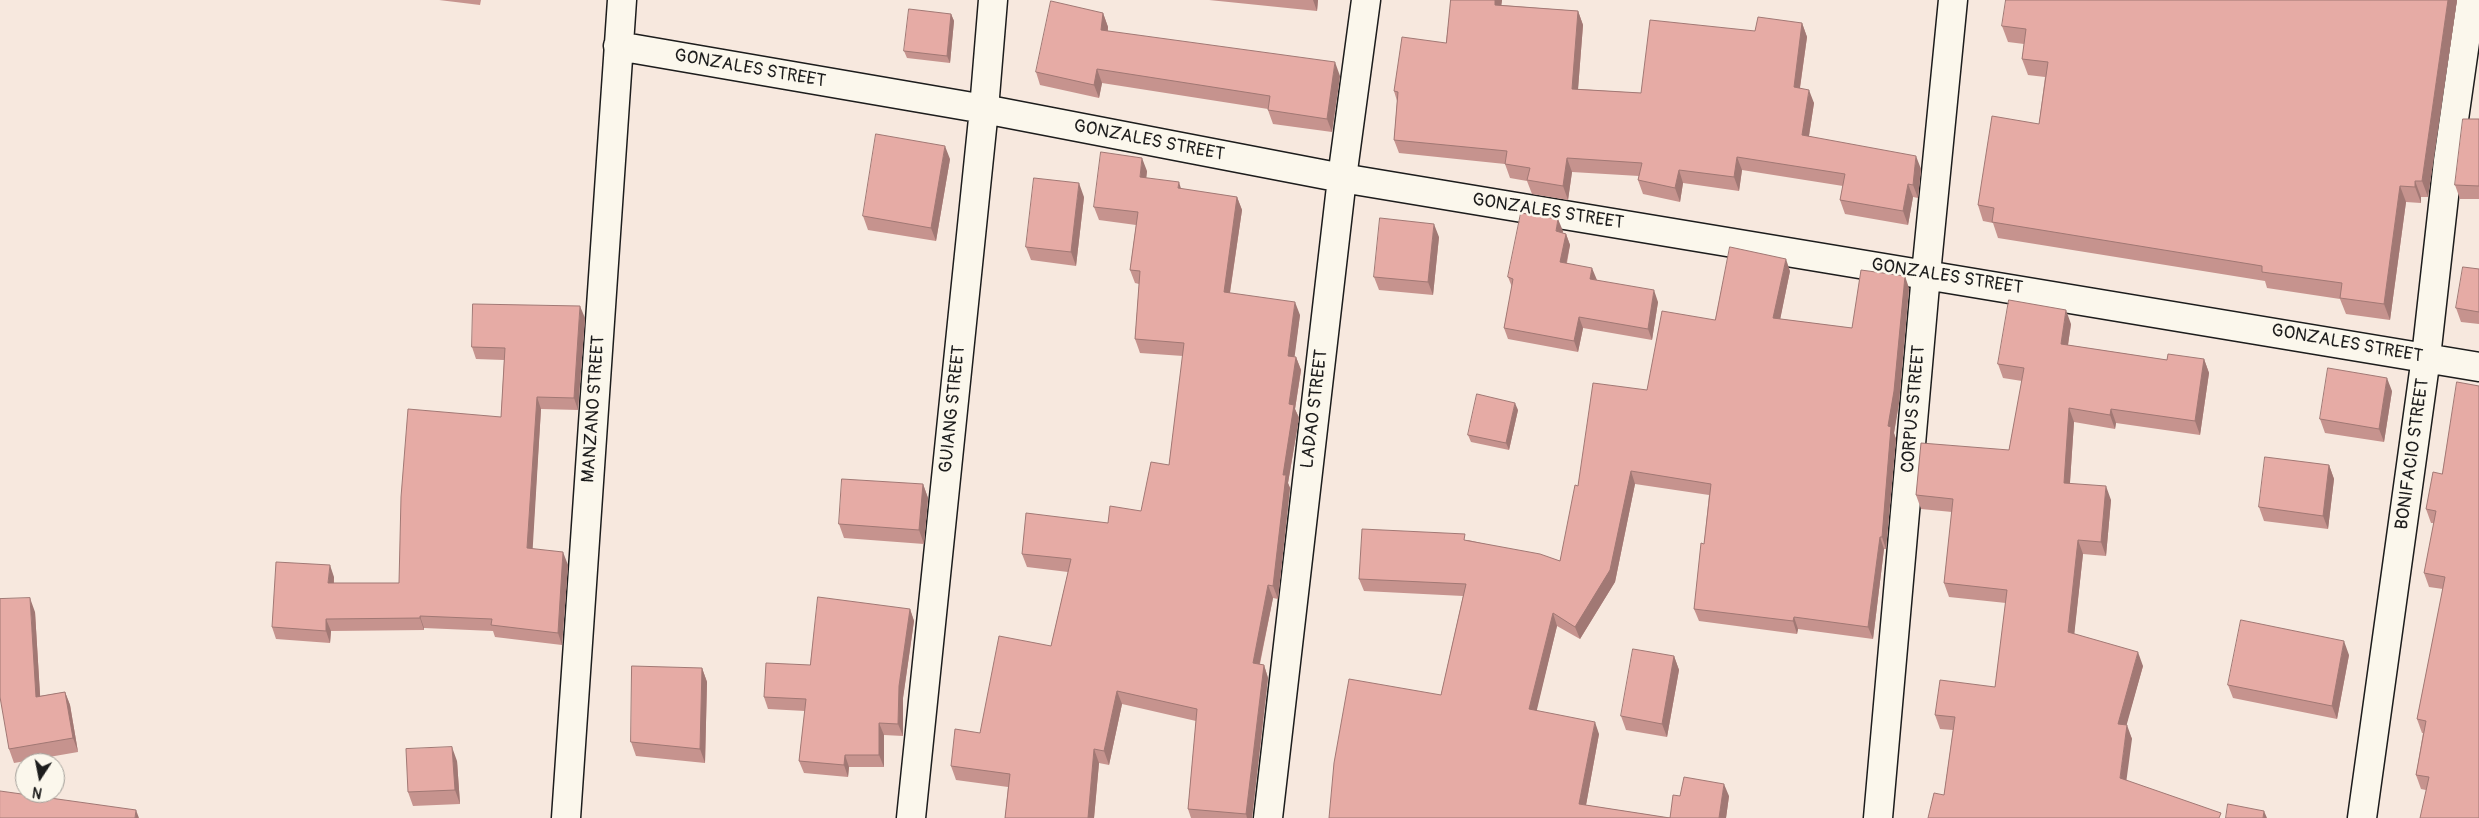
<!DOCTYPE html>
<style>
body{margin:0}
#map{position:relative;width:2479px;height:818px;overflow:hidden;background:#f7e8de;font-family:Pangolin,sans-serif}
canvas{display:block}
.north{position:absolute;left:15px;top:753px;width:50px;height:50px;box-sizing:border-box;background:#fbf7ec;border:1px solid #a29f99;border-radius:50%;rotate:191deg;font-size:14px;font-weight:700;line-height:20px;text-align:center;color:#1c1c1c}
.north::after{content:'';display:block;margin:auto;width:18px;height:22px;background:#1c1c1c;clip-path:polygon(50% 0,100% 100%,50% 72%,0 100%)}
</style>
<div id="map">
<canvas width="2479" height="818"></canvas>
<div class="north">N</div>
</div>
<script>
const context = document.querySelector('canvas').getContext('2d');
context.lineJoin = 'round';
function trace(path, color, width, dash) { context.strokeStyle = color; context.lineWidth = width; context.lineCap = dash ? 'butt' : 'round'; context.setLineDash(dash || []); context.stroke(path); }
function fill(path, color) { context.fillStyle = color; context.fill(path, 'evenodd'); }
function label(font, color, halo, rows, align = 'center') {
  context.font = font + ' Pangolin,sans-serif'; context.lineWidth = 5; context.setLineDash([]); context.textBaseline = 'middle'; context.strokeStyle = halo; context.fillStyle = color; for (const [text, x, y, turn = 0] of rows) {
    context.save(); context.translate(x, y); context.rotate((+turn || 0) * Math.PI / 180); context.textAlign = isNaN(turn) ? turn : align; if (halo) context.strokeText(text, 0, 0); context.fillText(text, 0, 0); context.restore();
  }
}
const minor = new Path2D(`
 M618,46L984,109L1342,178L2479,367
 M566,818L622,0
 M911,818L984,109L993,0
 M1268,818L1342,178L1366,0
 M1878,818L1926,274L1953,0
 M2362,818L2426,357L2448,161L2471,0`);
trace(minor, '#1c1c1c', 31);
trace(minor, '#fbf7ec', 28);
fill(new Path2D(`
 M439,0H481L480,5Z
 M1209,0H1318L1317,11Z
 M1451,0H1502L1501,5L1578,11L1583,25L1578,89L1641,93L1755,31L1802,23L1807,37L1800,88L1814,103L1809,136L1921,169L1918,198L1913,197L1908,225L1845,214L1840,200L1843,186L1742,170L1739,191L1683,183L1680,202L1643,194L1638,180L1639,176L1572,172L1568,200L1532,194L1527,181L1510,178L1505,164L1399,153L1394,140L1397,101L1394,91L1446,43Z
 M2457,0L2428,197H2421V203L2406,202L2390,320L2346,314L2340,299L2267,288L2265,281L1998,238L1993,223L1983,221L1978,205L2039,124L2045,77L2028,75L2022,59L2024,44L2008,42L2002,26Z
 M1103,13L1108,27V31L1340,76L1332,132L1273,124L1268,110V109L1102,83L1099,98L1040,85L1036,72Z
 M951,14L954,21L950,63L907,58L904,51Z
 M2479,119V199H2460L2455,185Z
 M950,159L936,241L868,230L863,216Z
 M1147,171L1146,178L1181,189L1237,197L1242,210L1230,293L1300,315L1294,357H1296L1301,370L1295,409L1299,418L1288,483L1290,488L1278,599L1273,598L1260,664L1264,665L1268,678L1252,818H1191L1188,809L1196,721L1122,704L1109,765L1099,763L1094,818H1005L1008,787L956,780L951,766L980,733L1051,646L1068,572L1027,567L1022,554L1141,511L1169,465L1183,356L1140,353L1135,339L1139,284L1135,283L1130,270L1136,225L1099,220L1094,207Z
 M1084,197L1076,266L1031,260L1026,247Z
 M1563,231L1562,233L1566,234L1570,245L1567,263L1596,280L1658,302L1652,340L1583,328L1578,352L1508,339L1504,328L1512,287L1508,277Z
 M1439,237L1433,295L1379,290L1374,277Z
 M2479,269V324L2461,322L2456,308Z
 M1790,271L1780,319L1852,328L1909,288L1899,403L1894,433L1896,439L1886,549H1884L1873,639L1798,629L1797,634L1699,621L1694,609L1704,544L1709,495L1635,484L1615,582L1580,639L1557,626L1536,711L1599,734L1586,805L1670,818L1680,796H1729L1726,818H1329L1441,695L1463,596L1364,591L1359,579L1468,540L1560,561L1578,486L1647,390L1715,320Z
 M585,318L578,410L541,409L532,549L568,565L562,645L495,637L493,631L424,628V630L331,631L330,643L276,639L272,627L334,577V583H399L501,417L504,360L476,359L472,347Z
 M2071,324L2068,345L2167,360L2204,359L2209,373L2200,435L2116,423L2115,429L2074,422L2070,483L2111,500L2106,556L2083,554L2074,634L2143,666L2126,725L2132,739L1944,795L1953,730L1940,729L1935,715L1995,687L2006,603L1949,597L1944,583L1952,512L1921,509L1916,495L2009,450L2022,381L2003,378L1998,364Z
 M2392,391L2384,442L2325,433L2320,419Z
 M1518,410L1509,450L1471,442L1468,435Z
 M2329,465L2334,479L2328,529L2264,521L2259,507Z
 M2442,474L2479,818L2426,790L2421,789L2416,775L2423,733H2422L2417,719L2443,589L2429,587L2424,573L2434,523H2431L2426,509Z
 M923,484L928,498L924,544L844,538L839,524Z
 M910,609L914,621L903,698V736L884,735V767H849L848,777L804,773L799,761L805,711L768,709L764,697L810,665Z
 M35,612L40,696L65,692L70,705L78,752L14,763L9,749Z
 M2349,655L2337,719L2233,698L2228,685Z
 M1674,656L1679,670L1667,737L1626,730L1621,716Z
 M702,668L707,682L705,763L636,756L631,742Z
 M457,761L460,804L413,806L408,792Z`), '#c6938e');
fill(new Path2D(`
 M1313,0H1318L1317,11Z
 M1495,0H1502L1500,18L1495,5Z
 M2448,0H2457L2428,197L2422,181Z
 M1578,11L1583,25L1577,102L1572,89Z
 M1103,13L1108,27L1106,43L1101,30Z
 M951,14L954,21L950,63L947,56Z
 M1802,23L1807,37L1798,101L1794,87Z
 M1335,62L1340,76L1332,132L1327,119Z
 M1097,69L1102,83L1099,98L1094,85Z
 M1809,90L1814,103L1807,148L1802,135Z
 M945,146L950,159L936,241L931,228Z
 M1916,156L1921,169L1918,198L1913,185Z
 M1737,157L1742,170L1739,191L1734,177Z
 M1142,158L1147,171L1145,190L1140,177Z
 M1567,158L1572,172L1568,200L1563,186Z
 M1679,170L1683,183L1680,202L1675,188Z
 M2415,181L2421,197V203L2415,187Z
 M1179,182L1183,195L1178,188Z
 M1079,183L1084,197L1076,266L1071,252Z
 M1908,184L1913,197L1908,225L1903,211Z
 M2400,186L2406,202L2390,320L2384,304Z
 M1237,197L1242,210L1228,305L1224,292Z
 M1558,219L1563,231L1561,243L1556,231Z
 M1434,224L1439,237L1433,295L1428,282Z
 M1566,234L1570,245L1564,274L1560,262Z
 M1786,259L1790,271L1778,330L1773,318Z
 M1592,268L1597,280L1590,279Z
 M1905,276L1909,288L1899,403L1894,433L1896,439L1886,549L1882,537L1888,426Z
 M1654,290L1658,302L1652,340L1648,329Z
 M1295,302L1300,315L1293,369L1288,356Z
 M580,306L585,318L578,410L574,398Z
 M2066,310L2071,324L2066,358L2061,344Z
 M1579,317L1583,328L1578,352L1574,341Z
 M1296,357L1301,370L1295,409L1299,418L1288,483L1290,488L1278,599L1273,586L1289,404Z
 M2204,359L2209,373L2200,435L2195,421Z
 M2387,378L2392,391L2384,442L2379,429Z
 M537,397L541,409L532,560L527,548Z
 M1515,403L1518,410L1509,450L1506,443Z
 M2069,408L2074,422L2069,496L2064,483Z
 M2111,409L2116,423L2115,429L2110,415Z
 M2329,465L2334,479L2328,529L2323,516Z
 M1631,471L1635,484L1615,582L1580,639L1575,627Z
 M923,484L928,498L924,544L919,530Z
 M2106,486L2111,500L2106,556L2101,542Z
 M1880,537L1884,549L1873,639L1868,627Z
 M2078,540L2083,554L2073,646L2068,632Z
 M563,552L568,565L562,645L558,633Z
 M330,565L334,577L333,596L328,583Z
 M1268,585L1273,598L1257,676L1253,663Z
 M30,598L35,612L41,710L36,697Z
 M910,609L914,621L903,698V736L898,724L899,686Z
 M1553,613L1557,626L1534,722L1529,709Z
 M420,616L424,628V630L420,618Z
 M1794,617L1798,629L1797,634L1793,621Z
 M326,619L331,631L330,643L326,631Z
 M2344,641L2349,655L2337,719L2332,706Z
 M2138,652L2143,666L2123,738L2118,724Z
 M1674,656L1679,670L1667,737L1662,724Z
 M1264,665L1268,678L1252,818H1247L1246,814Z
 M702,668L707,682L705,763L700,749Z
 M1117,691L1122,704L1109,765L1104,751Z
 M65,692L70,705L78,752L73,738Z
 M1595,722L1599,734L1584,816L1579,804Z
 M879,723L884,735V767L879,755Z
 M2127,725L2132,739L2125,791L2120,778Z
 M452,747L457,761L460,804L455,790Z
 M1094,749L1099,763L1094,818H1088Z
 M845,755L849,767L848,777L844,765Z
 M1724,784L1729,796L1726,818H1719Z
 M136,810L139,818H135Z
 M2264,811L2267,818H2263Z`), '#a17874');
const building = new Path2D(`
 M1451,0H1495V5L1578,11L1572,89L1641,93L1650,20L1755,31L1758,17L1802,23L1794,87L1809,90L1802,135L1916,156L1913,185L1908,184L1903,211L1840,200L1845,174L1737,157L1734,177L1679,170L1675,188L1638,180L1642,163L1567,158L1563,186L1527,180L1530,168L1505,164L1507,151L1394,140L1398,92L1394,91L1402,37L1446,43Z
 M2006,0H2448L2422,181H2415V187L2400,186L2384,304L2340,298L2342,283L2262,272V266L1992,222L1994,208L1978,205L1992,116L2039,124L2048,62L2022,59L2026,29L2002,26Z
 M1051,1L1103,13L1101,30L1335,62L1327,119L1268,110L1270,96L1097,69L1094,85L1036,72Z
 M909,9L951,14L947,56L904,51Z
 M2463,119H2479V186L2455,185Z
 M876,134L945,146L931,228L863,216Z
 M1101,152L1142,158L1140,177L1179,182L1178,188L1237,197L1224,292L1295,302L1288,356L1296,357L1289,404L1294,405L1283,475H1286L1273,586L1268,585L1253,663L1264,665L1246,814L1188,809L1197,709L1117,691L1104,751L1094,749L1088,818H1005L1010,774L951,766L955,729L980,733L999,636L1051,646L1071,559L1022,554L1026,513L1108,523L1110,506L1141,511L1151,462L1169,465L1184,343L1135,339L1140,271L1130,270L1138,212L1094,207Z
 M1034,178L1079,183L1071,252L1026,247Z
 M1521,213L1558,219L1556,231L1566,234L1560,262L1592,268L1590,279L1654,290L1648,329L1579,317L1574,341L1504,328L1513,279L1508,277Z
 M1380,218L1434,224L1428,282L1374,277Z
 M1730,247L1786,259L1773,318L1852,328L1861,270L1905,276L1894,391L1888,426L1891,427L1882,537H1880L1868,627L1794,617L1793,621L1694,609L1701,543L1704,544L1711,484L1631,471L1610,570L1575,627L1553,613L1529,709L1595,722L1579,804L1670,818L1673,795L1680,796L1684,777L1724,784L1719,818H1329L1334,763L1349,679L1441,695L1466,584L1359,579L1362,529L1465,534L1464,540L1540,554L1560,561L1575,485L1578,486L1593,383L1647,390L1662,311L1715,320Z
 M2463,267L2479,269V312L2456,308Z
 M2009,300L2066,310L2061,344L2167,360L2168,354L2204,359L2195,421L2111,409L2110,415L2069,408L2064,483L2106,486L2101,542L2078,540L2068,632L2138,652L2118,724L2127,725L2120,778L2221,813L2219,818H1928L1934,793L1944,795L1955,717L1935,715L1940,680L1995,687L2007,590L1944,583L1953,499L1916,495L1921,443L2009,450L2024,368L1998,364Z
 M473,304L580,306L574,398L537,397L527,548L563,552L558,633L491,625L492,619L420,616V618L326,619V631L272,627L276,562L330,565L328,583H399L401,497L408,409L501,417L505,348L472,347Z
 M2328,368L2387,378L2379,429L2320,419Z
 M2457,382L2479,386V818H2420L2429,777L2416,775L2426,721L2417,719L2445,577L2424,573L2436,511L2426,509L2433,472L2442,474Z
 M1477,394L1515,403L1506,443L1468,435Z
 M2265,457L2329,465L2323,516L2259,507Z
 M842,479L923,484L919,530L839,524Z
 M818,597L910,609L899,686L898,724L879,723V755H845L844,765L799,761L806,699L764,697L766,663L810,665Z
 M30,598L36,697L65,692L73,738L9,749L0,697V599Z
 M2241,620L2344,641L2332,706L2228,685Z
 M1633,649L1674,656L1662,724L1621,716Z
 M632,666L702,668L700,749L631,742Z
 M452,747L455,790L408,792L406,749Z
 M0,791L136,810L135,818H0Z
 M2228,804L2264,811L2263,818H2226Z`);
fill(building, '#e6aba5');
trace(building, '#a17874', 1);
label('18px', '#1c1c1c', '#fbf7ec', [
 ["GONZALES STREET",750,69,10],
 ["GONZALES STREET",1149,141,11],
 ["GONZALES STREET",1548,212,9],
 ["GONZALES STREET",1947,277,9],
 ["GONZALES STREET",2347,344,10],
 ["MANZANO STREET",594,409,-86],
 ["GUIANG STREET",953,409,-84],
 ["LADAO STREET",1315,409,-83],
 ["CORPUS STREET",1914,409,-85],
 ["BONIFACIO STREET",2413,454,-82]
]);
</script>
